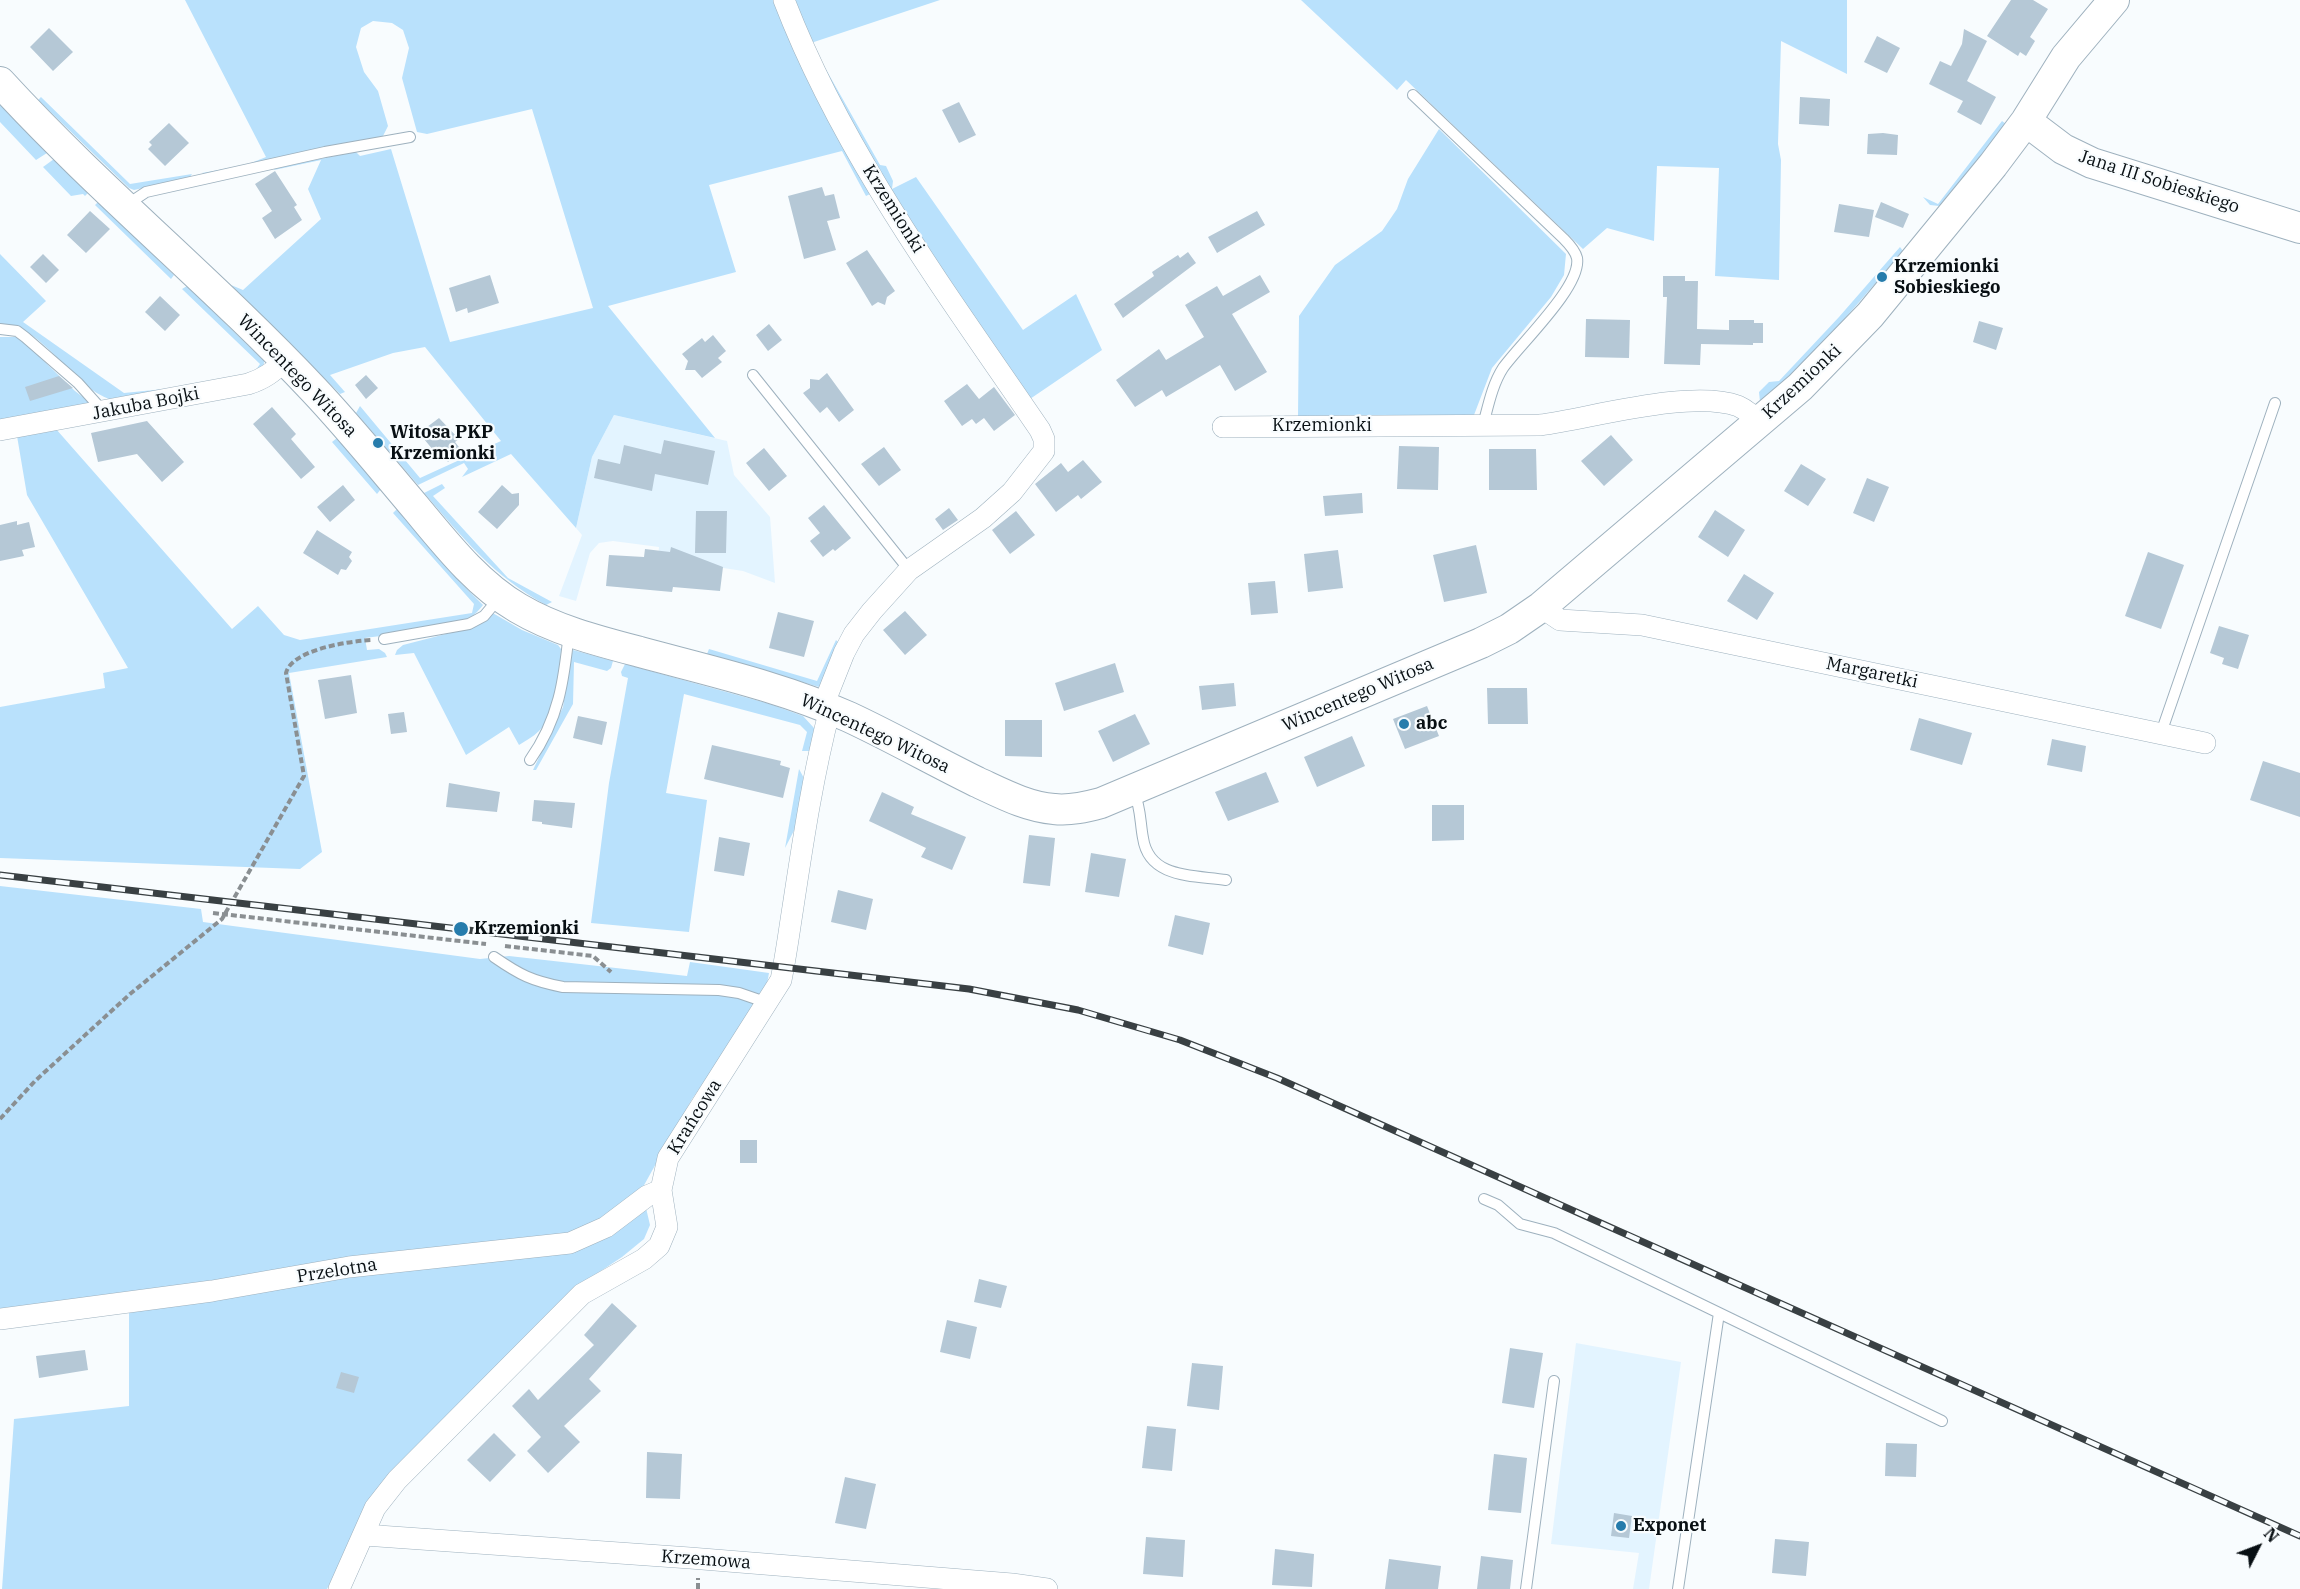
<!DOCTYPE html>
<meta charset="utf-8">
<style>
body{margin:0}
#map{position:relative;width:2300px;height:1589px;overflow:hidden;background:#f8fcfe;font-family:"IBM Plex Serif",serif}
canvas{display:block}
.north{position:absolute;left:2228px;top:1517px;width:60px;height:60px;-webkit-text-stroke:4px #f8fcfe;paint-order:stroke;rotate:48deg;font-size:16px;font-weight:700;line-height:24px;text-align:center;color:#080f13}
.north::after{content:'';display:block;margin:auto;width:21px;height:27px;background:#080f13;clip-path:polygon(50% 0,100% 100%,50% 72%,0 100%)}
</style>
<div id="map">
<canvas width="2300" height="1589"></canvas>
<div class="north">N</div>
</div>
<script>
const context = document.querySelector('canvas').getContext('2d');
context.lineJoin = 'round';
function fill(path, color) { context.fillStyle = color; context.fill(path, 'evenodd'); }
function trace(path, color, width, dash) { context.strokeStyle = color; context.lineWidth = width; context.lineCap = dash ? 'butt' : 'round'; context.setLineDash(dash || []); context.stroke(path); }
function label(font, color, halo, rows, align = 'center') {
  context.font = font + ' "IBM Plex Serif",serif'; context.lineWidth = 4.5; context.setLineDash([]); context.textBaseline = 'middle'; context.strokeStyle = halo; context.fillStyle = color; for (const [text, x, y, turn = 0] of rows) {
    context.save(); context.translate(x, y); context.rotate((+turn || 0) * Math.PI / 180); context.textAlign = isNaN(turn) ? turn : align; if (halo) context.strokeText(text, 0, 0); context.fillText(text, 0, 0); context.restore();
  }
}
fill(new Path2D(`
 M614,415L727,441L734,475L770,517L775,583L743,571L658,558L659,547L613,541L599,543L590,553L576,601L559,596L582,535L576,528L592,457Z
 M1576,1343L1681,1362L1649,1589H1633L1639,1553L1551,1544Z`), '#e3f4ff');
fill(new Path2D(`
 M185,0H777L870,194L866,196L842,151L709,185L736,272L608,306L715,438L614,415L592,457L576,528L511,454L462,477L468,469L464,463L418,485L356,413L360,406L420,478L501,441L425,347L393,353L330,375L345,392L340,394L231,285L243,290L321,219L308,189L321,160L274,170L276,167L356,152L360,156L391,149L450,342L593,308L532,109L427,134L417,132L402,78L409,48L403,30L392,23L373,21L361,28L356,47L364,72L378,91L388,126L383,136L205,175L202,173L246,165L266,157Z
 M789,0H940L811,43L880,165L886,166L893,181L892,189L916,177L1023,330L1076,294L1102,350L1027,401L904,217L843,113Z
 M1301,0H1847V74L1781,41L1778,144L1781,160L1779,280L1715,276L1719,168L1657,166L1654,241L1607,228L1583,249L1406,80L1397,90Z
 M41,97L130,184L192,174L190,177L134,190L129,188L38,100Z
 M0,105L47,153L36,160L0,122Z
 M2002,121L2006,124L1999,134L1939,206L1930,205L1923,197L1938,204Z
 M1439,129L1566,254L1564,275L1551,297L1492,368L1474,415L1298,416L1299,316L1335,265L1382,231L1397,209L1408,179Z
 M54,159L89,192L85,196L83,194L71,196L43,167Z
 M98,202L174,275L171,279L95,205Z
 M1900,247L1903,251C1858,303 1814,358 1760,402L1759,392L1769,382L1779,381L1839,317Z
 M0,254L46,301L23,322L124,393L184,387L253,374L260,364L182,289L187,286L264,361C265,376 240,378 228,381C200,387 171,393 143,397C134,399 124,403 116,401C72,391 46,325 0,324Z
 M0,337H19L75,391L92,404L0,425Z
 M56,429L232,629L258,606L284,635L300,640L472,613L474,604L393,513L397,509L462,584L483,605C479,610 475,615 469,618C444,631 394,634 365,638L367,650L379,649L385,653L387,657L289,673L322,852L300,869L0,858V707L105,688L103,673L128,668L27,495L17,436Z
 M337,438L381,489L377,494L332,442Z
 M442,484L445,488L433,496L508,578L552,602L546,605C493,576 463,538 424,493Z
 M491,612L522,630L558,645L561,649C559,677 560,711 539,731C533,737 525,741 519,745L509,727L466,755L414,653L395,655L397,650L403,645L473,627Z
 M836,640L840,644L823,684L819,687L707,654L709,649L817,681Z
 M573,650L613,661L611,668L607,671L574,662L573,704L536,770H533L563,707L570,660Z
 M625,664L770,704L803,716L814,728L815,735L812,751H802L807,732L800,725L684,694L666,793L707,800L689,932L591,923L609,783L628,678L622,676L621,672Z
 M799,769L806,782L799,821L785,848Z
 M0,886L201,909L203,922L480,959L509,956L687,976L690,962L769,973L767,984L741,1029L692,1099L643,1187L625,1204L568,1240L0,1312Z
 M646,1208L650,1225L644,1239L622,1257L575,1288L360,1525L327,1589H2L14,1419L129,1406V1311L350,1274L563,1251Z`), '#b9e1fc');
fill(new Path2D(`
 M2011,0H2033L2048,9L2030,37L2035,41L2026,56L2020,52L2018,56L1987,36Z
 M49,28L73,52L53,71L30,47Z
 M1964,29L1987,41L1967,81L1996,97L1981,125L1957,112L1963,101L1929,84L1940,61L1951,66L1962,44Z
 M1877,36L1900,48L1887,73L1864,62Z
 M1800,97L1830,99L1829,126L1799,124Z
 M959,102L976,135L959,143L942,110Z
 M169,123L189,143L165,166L148,149L152,145L149,142Z
 M1883,133L1898,135L1897,155L1867,154L1868,134Z
 M275,171L297,205L294,207L302,220L275,239L262,218L272,211L255,184Z
 M822,187L825,196L834,194L840,218L827,221L836,250L804,259L788,196Z
 M1881,202L1909,214L1903,228L1875,217Z
 M1839,204L1874,210L1869,237L1834,232Z
 M90,211L110,229L86,253L67,235Z
 M1257,211L1265,225L1217,253L1208,237Z
 M867,250L895,291L887,297L885,305L878,302L872,306L846,263Z
 M1188,252L1196,263L1123,318L1114,304L1154,276L1152,272L1178,255L1180,258Z
 M43,254L59,270L46,283L30,267Z
 M490,275L499,303L468,313L467,308L456,312L449,288Z
 M1260,275L1270,292L1232,314L1267,372L1235,391L1220,365L1166,397L1162,390L1135,407L1116,380L1159,349L1166,360L1204,337L1185,305L1217,286L1223,296Z
 M1663,276H1685V281H1698L1697,329L1729,330V320H1754V323H1763V343H1753V345L1701,344L1700,365L1664,364L1667,297H1663Z
 M160,296L180,315L165,331L145,312Z
 M1586,319L1630,320L1629,358L1585,357Z
 M1979,321L2003,328L1996,350L1973,342Z
 M769,324L782,340L768,351L756,335Z
 M713,335L726,351L718,358L722,362L702,378L695,370H685L688,361L682,354L702,338L705,342Z
 M827,373L854,410L839,422L827,407L820,413L803,393L810,388V379L819,380Z
 M366,375L378,388L366,399L355,385Z
 M59,376L73,388L30,401L25,387Z
 M967,384L979,399L994,387L1015,415L994,431L984,418L976,424L972,419L962,426L944,401Z
 M272,407L296,434L291,439L315,467L301,479L253,424Z
 M439,418L459,439L455,442L462,451L448,462L441,454L438,456L419,433Z
 M147,421L184,462L162,482L137,454L98,462L91,433Z
 M1611,435L1633,460L1604,486L1581,461Z
 M664,440L715,451L708,485L655,474L652,491L594,478L598,459L620,464L624,445L661,454Z
 M1399,446L1439,447L1438,490L1397,489Z
 M884,447L901,470L879,486L861,464Z
 M764,448L787,476L769,491L746,463Z
 M1489,449H1536L1537,490H1489Z
 M1083,460L1102,482L1081,499L1078,495L1056,512L1035,484L1061,463L1068,472Z
 M1801,464L1826,479L1808,506L1784,491Z
 M1867,478L1889,487L1874,522L1853,513Z
 M343,485L355,500L330,522L317,507Z
 M502,485L512,494L519,493V505L497,529L478,512Z
 M1362,493L1363,513L1325,516L1323,496Z
 M824,505L851,538L835,551L833,549L823,557L810,541L820,533L808,518Z
 M949,508L958,520L943,530L935,519Z
 M1715,510L1745,530L1728,557L1698,537Z
 M696,511H727L726,553H695Z
 M1016,511L1035,535L1010,554L992,530Z
 M17,521V525L29,522L35,547L22,550L24,556L0,561V525Z
 M317,530L352,552L349,557L352,561L346,570L341,569L338,575L303,553Z
 M1476,545L1487,593L1444,602L1433,555Z
 M671,547L723,567L720,591L673,587L672,592L606,586L609,555L644,557L645,549L670,552Z
 M1338,550L1343,588L1308,592L1304,554Z
 M2148,552L2184,565L2161,629L2125,616Z
 M1744,574L1774,593L1757,620L1727,601Z
 M1275,581L1278,613L1251,615L1248,583Z
 M905,611L927,635L905,655L883,630Z
 M778,612L814,621L804,657L769,648Z
 M2219,626L2249,635L2238,669L2222,664L2224,658L2210,653Z
 M1115,663L1124,692L1064,711L1055,683Z
 M351,675L357,713L325,719L318,680Z
 M1234,683L1236,706L1202,710L1199,686Z
 M1487,688H1527L1528,724H1488Z
 M1427,706L1439,736L1405,749L1393,719Z
 M404,712L407,732L391,734L388,714Z
 M1135,714L1150,744L1113,762L1098,731Z
 M578,716L607,722L602,745L573,738Z
 M1919,718L1972,733L1962,765L1910,750Z
 M1005,720H1042V757L1005,756Z
 M1352,736L1365,766L1317,787L1304,757Z
 M2052,739L2086,746L2082,772L2047,765Z
 M712,745L781,761L780,765L790,768L783,798L704,779Z
 M2263,761L2300,773V817L2250,800Z
 M1266,772L1279,802L1228,821L1215,792Z
 M449,783L500,792L497,812L446,807Z
 M882,792L914,807L911,814L966,837L952,870L921,857L926,848L869,821Z
 M534,800L575,803L572,828L542,824V822L532,821Z
 M1432,805H1464V840L1432,841Z
 M1029,835L1055,838L1050,886L1023,883Z
 M719,837L750,843L744,876L714,871Z
 M1091,853L1126,859L1119,897L1085,892Z
 M838,890L873,899L866,930L831,922Z
 M1175,915L1210,923L1203,955L1168,946Z
 M740,1140H757V1163H740Z
 M979,1279L1007,1286L1001,1308L974,1302Z
 M612,1303L637,1326L589,1379L601,1391L564,1426L580,1442L548,1473L527,1451L541,1437L512,1406L529,1389L538,1400L594,1345L584,1335Z
 M947,1320L977,1327L970,1359L940,1352Z
 M1510,1348L1543,1353L1534,1408L1502,1403Z
 M85,1350L88,1370L39,1378L36,1356Z
 M1192,1363L1223,1366L1219,1410L1187,1406Z
 M341,1372L359,1377L354,1393L336,1388Z
 M1147,1426L1176,1429L1172,1471L1142,1468Z
 M494,1433L516,1455L490,1482L467,1460Z
 M1886,1443L1917,1444L1916,1477L1885,1476Z
 M647,1452L682,1454L680,1499L646,1498Z
 M1494,1454L1527,1458L1521,1513L1488,1510Z
 M845,1477L876,1484L866,1529L835,1523Z
 M1614,1513L1632,1516L1629,1538L1611,1536Z
 M1146,1537L1185,1540L1183,1577L1143,1574Z
 M1775,1539L1809,1542L1806,1576L1772,1573Z
 M1275,1549L1314,1554L1312,1587L1272,1585Z
 M1481,1556L1513,1560L1510,1589H1477Z
 M1389,1559L1441,1566L1438,1589H1385Z`), '#b5c8d6');
const lane = new Path2D(`
 M1413,95L1564,239C1569,244 1575,250 1577,258C1582,286 1520,344 1503,368C1492,385 1488,407 1483,425
 M125,206L146,192L325,152L410,137
 M0,329L17,331L25,337L78,383L104,412
 M753,375L909,570
 M384,639L469,624L484,616L500,597
 M2161,733L2275,403
 M530,760C559,719 564,680 569,632
 M1134,793C1141,807 1140,823 1143,838C1149,879 1194,875 1226,880
 M494,957C520,975 532,981 563,987L719,990L739,993L768,1003
 M1484,1199L1498,1205L1520,1224L1554,1233L1942,1421
 M1526,1589L1554,1381
 M1678,1589L1719,1313`);
const street = new Path2D(`
 M784,0C844,156 946,292 1040,430L1044,439V451L1012,492L983,518L909,570L872,611L854,634L844,653L823,706
 M1223,427L1540,425C1592,418 1691,389 1738,406C1747,410 1753,416 1760,423
 M0,430L248,384C264,379 273,372 286,360
 M1541,607L1560,620L1642,625L2205,743
 M0,1319L212,1291L349,1267L570,1243L606,1227L647,1196L661,1190
 M364,1535L690,1558L1012,1584L1047,1589
 M339,1589L375,1508L397,1480L582,1294L644,1259L659,1246L667,1227L661,1190L668,1158L781,980C786,956 789,932 793,907C803,841 813,774 830,709`);
const secondary = new Path2D(`
 M0,82C99,190 213,283 313,389C349,427 382,468 416,508C446,544 477,584 518,608C555,630 598,641 640,652C710,671 782,687 849,717C892,737 934,761 977,782C1001,793 1027,807 1054,809C1070,811 1086,807 1101,803L1481,643L1509,629L1541,607L1800,387L1870,315L1993,165L2026,121L2066,57L2114,0
 M2026,121L2063,149L2092,163L2300,228`);
trace(lane, '#9eb1be', 12);
trace(street, '#9eb1be', 22);
trace(secondary, '#9eb1be', 32);
trace(new Path2D(`
 M213,913L486,944
 M505,946L593,956L611,972
 M0,1119L35,1081L130,994L222,919L304,776L286,673C292,649 351,641 372,640
 M698,1589V1578`), '#8a8f92', 4, [6, 3]);
trace(lane, '#fff', 10);
trace(street, '#fff', 21);
trace(secondary, '#fff', 30);
const rail = new Path2D(`
 M0,875L969,989L1078,1010L1180,1040L1277,1078L2300,1536`);
trace(rail, '#394043', 7);
trace(rail, '#f8fcfe', 4.5, [14]);
for (const [x, y, r, color] of [
 [1882,277,6,"#267cac"],
 [378,443,6,"#267cac"],
 [1404,724,6,"#267cac"],
 [461,929,8,"#267cac"],
 [1621,1526,6,"#267cac"]
]) { const dot = new Path2D(); dot.arc(x, y, r, 0, 2 * Math.PI); context.fillStyle = color; context.fill(dot); trace(dot, '#f8fcfe', 2); }
label('18px', '#080f13', '#f8fcfe', [
 ["Jana III Sobieskiego",2159,182,18],
 ["Krzemionki",893,209,58],
 ["Wincentego Witosa",297,376,46],
 ["Krzemionki",1802,382,-43],
 ["Jakuba Bojki",146,404,-11],
 ["Krzemionki",1322,426],
 ["Margaretki",1872,673,12],
 ["Wincentego Witosa",1358,695,-23],
 ["Wincentego Witosa",875,734,25],
 ["Krańcowa",695,1117,-58],
 ["Przelotna",337,1271,-9],
 ["Krzemowa",706,1560,4]
]);
label('bold 18px', '#080f13', '#f8fcfe', [
 ["Krzemionki",1894,267],
 ["Sobieskiego",1894,288],
 ["Witosa PKP",390,433],
 ["Krzemionki",390,454],
 ["abc",1416,724],
 ["Krzemionki",474,929],
 ["Exponet",1633,1526]
], 'left');
</script>
